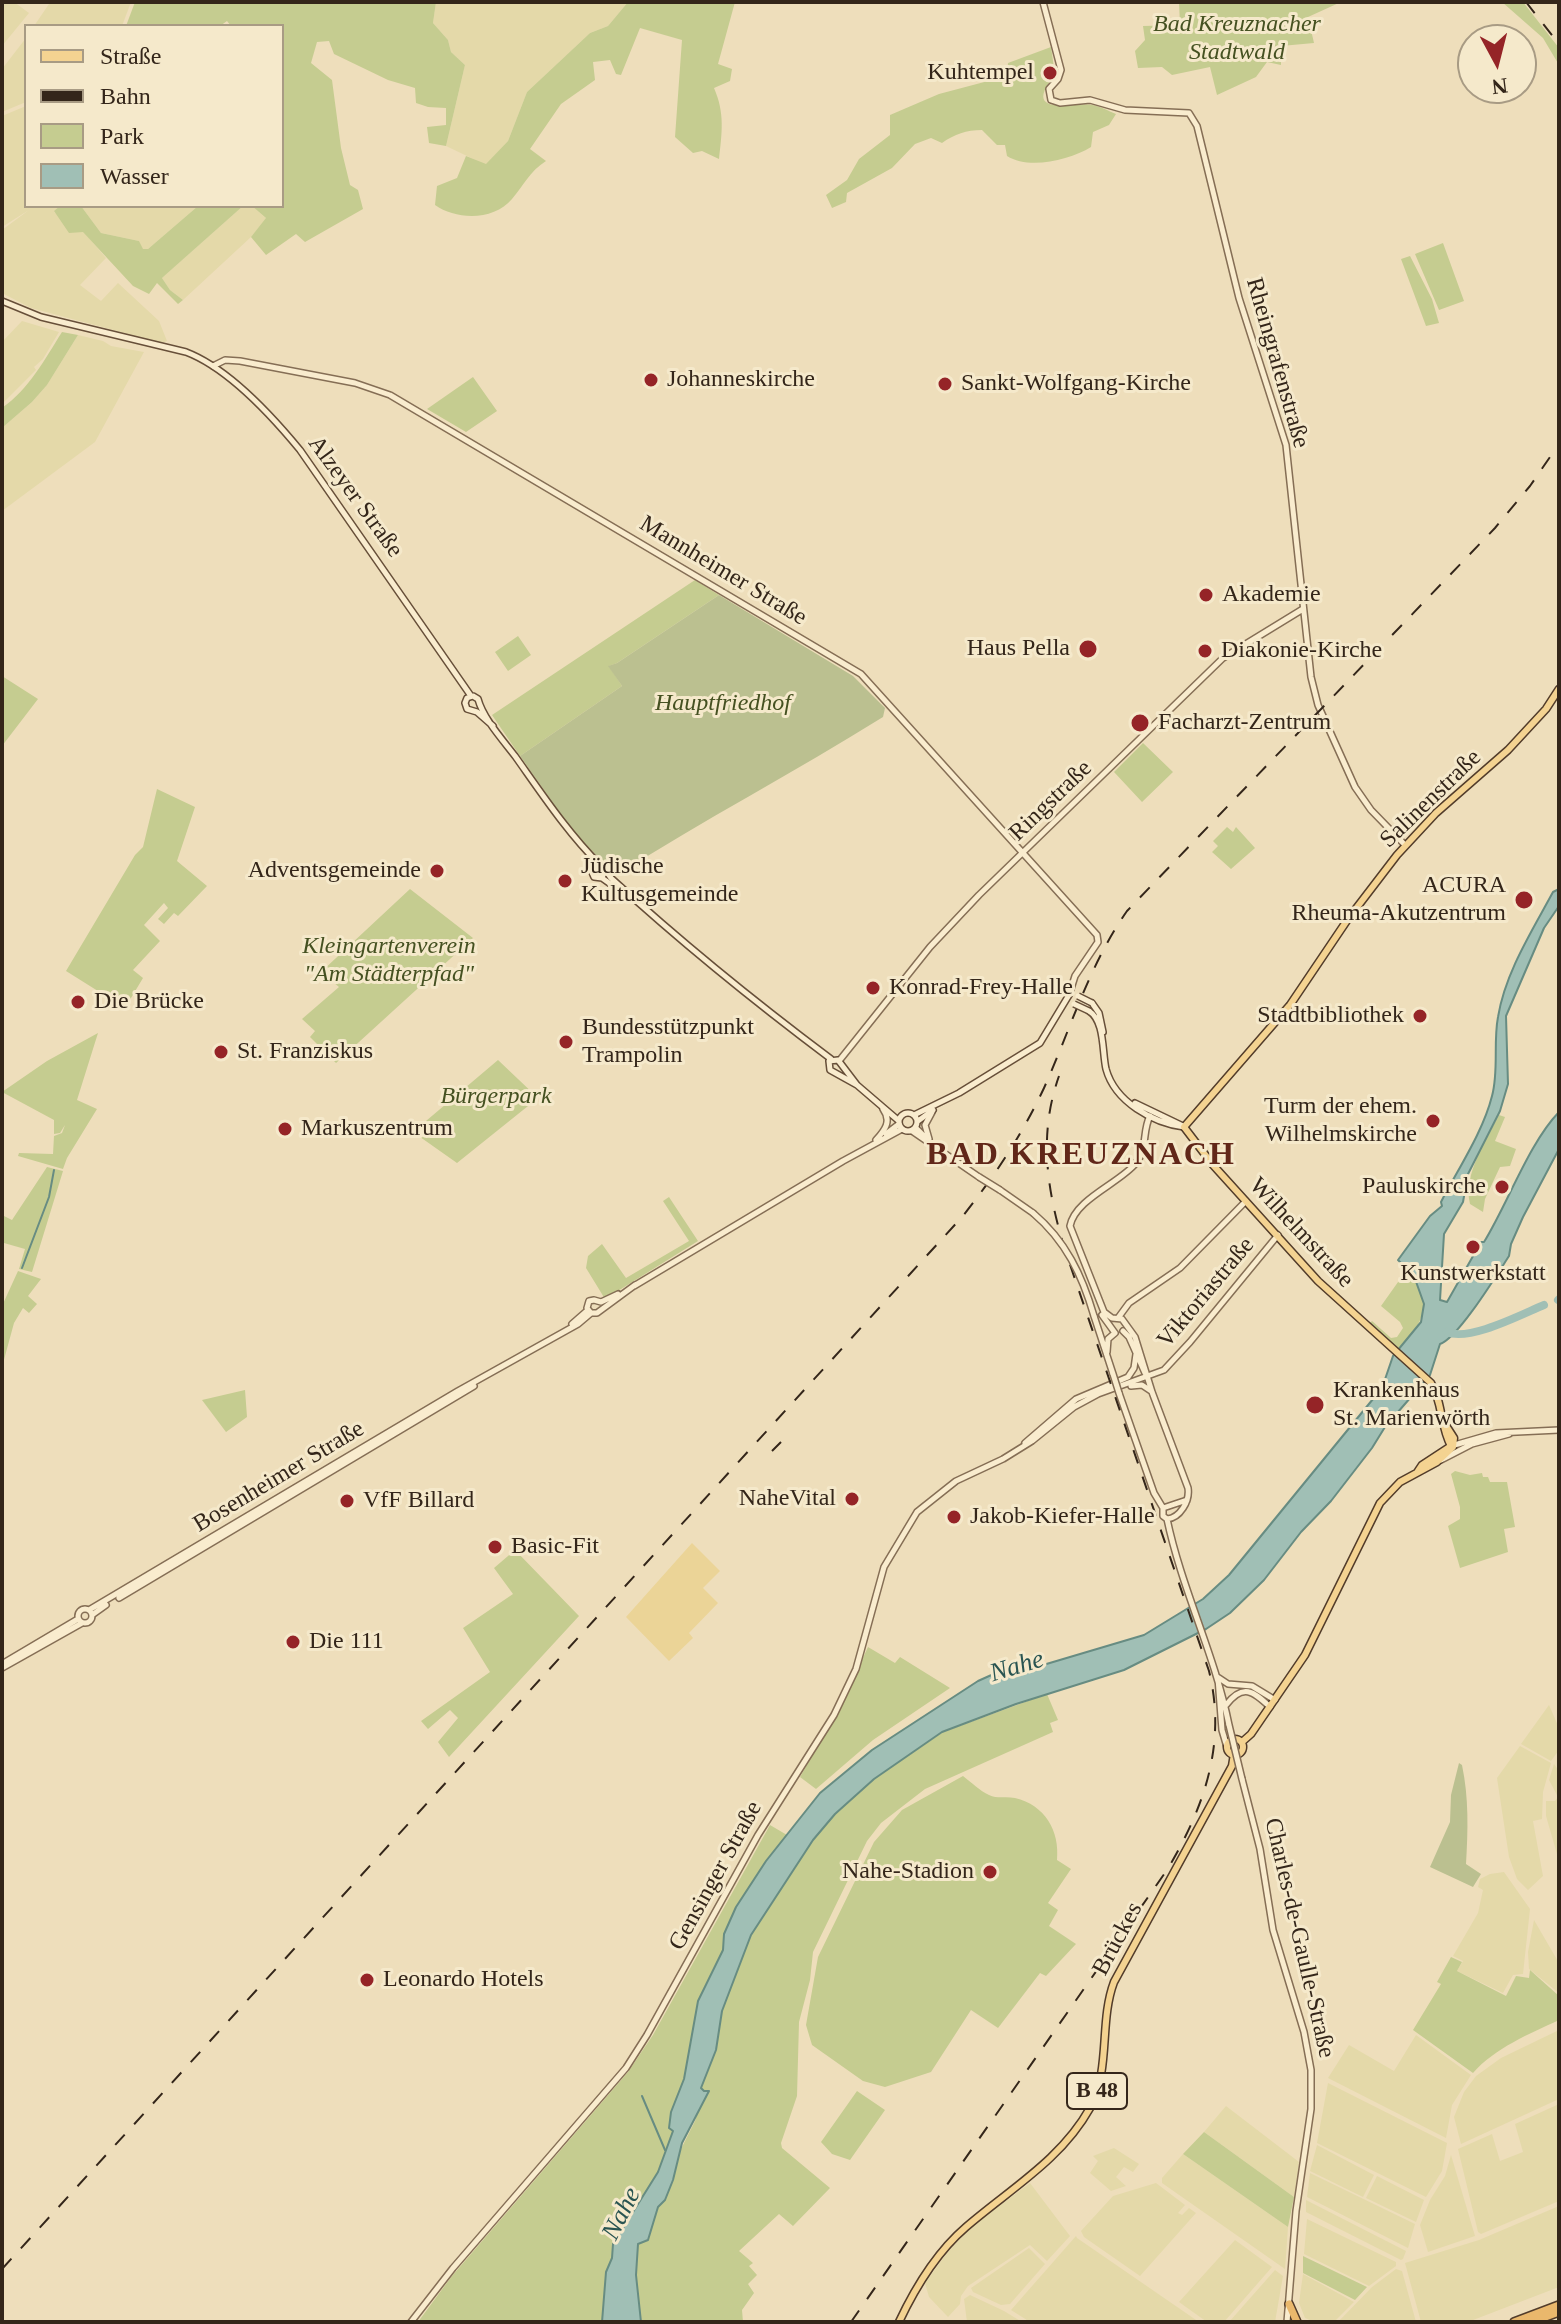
<!DOCTYPE html>
<meta charset="utf-8">
<style>
body{margin:0}
#map{position:relative;width:1561px;height:2324px;overflow:hidden;background:#eedebb;font-family:"Times New Roman",serif}
canvas{display:block}
.frame{position:absolute;inset:0;border:4px solid #34261a;pointer-events:none}
.legend{position:absolute;left:24px;top:24px;width:260px;height:184px;box-sizing:border-box;background:#f5e9cb;border:2px solid #a89b84;margin:0;padding:10px 14px;list-style:none;font-size:24px;color:#34261a}
.legend li{display:flex;align-items:center;gap:16px;height:40px}
.legend b{width:40px;border:2px solid #a89b84}
.north{position:absolute;left:1457px;top:24px;width:80px;height:80px;box-sizing:border-box;background:#f5e9cb;border:2px solid #a89b84;border-radius:50%;rotate:173deg;font-size:22px;font-weight:700;line-height:32px;text-align:center;color:#34261a}
.north::after{content:'';display:block;margin:auto;width:28px;height:36px;background:#952427;clip-path:polygon(50% 0,100% 100%,50% 72%,0 100%)}
</style>
<div id="map">
<canvas width="1561" height="2324"></canvas>
<div class="frame"></div>
<ul class="legend">
<li><b style="height:10px;background:#f4d391"></b>Straße</li>
<li><b style="height:10px;background:#34261a"></b>Bahn</li>
<li><b style="height:22px;background:#c5cc90"></b>Park</li>
<li><b style="height:22px;background:#a0bfb5"></b>Wasser</li>
</ul>
<div class="north">N</div>
</div>
<script>
const context = document.querySelector('canvas').getContext('2d');
context.lineJoin = 'round';
function fill(path, color) { context.fillStyle = color; context.fill(path, 'evenodd'); }
function trace(path, color, width, dash) { context.strokeStyle = color; context.lineWidth = width; context.lineCap = dash ? 'butt' : 'round'; context.setLineDash(dash || []); context.stroke(path); }
function label(font, color, halo, rows, align = 'center') {
  context.font = font + ' "Times New Roman",serif'; context.lineWidth = 6; context.setLineDash([]); context.textBaseline = 'middle'; context.strokeStyle = halo; context.fillStyle = color; for (const [text, x, y, turn = 0] of rows) {
    context.save(); context.translate(x, y); context.rotate((+turn || 0) * Math.PI / 180); context.textAlign = isNaN(turn) ? turn : align; if (halo) context.strokeText(text, 0, 0); context.fillText(text, 0, 0); context.restore();
  }
}
fill(new Path2D(`
 M2,2H14L29,13L2,46Z
 M46,2H131L122,26H34L49,4Z
 M436,2H628L608,26L590,33L527,92L508,141L486,165L446,146L465,65L451,52L448,40L433,23Z
 M26,38V102L2,112V69Z
 M26,106V206H60L54,212L83,231L106,258L80,285L101,301L118,283L159,321L167,341L162,343L31,308L2,293V230L29,210L2,227V116Z
 M81,206H198L148,249H142L139,241L101,233Z
 M243,206H252L267,219L251,237L183,300L170,290L162,278Z
 M22,321L59,332L43,359L34,367L36,370L2,404V342Z
 M78,335L103,341L111,346L144,352L95,442L2,511V428L32,402L47,385Z
 M1549,1705L1559,1728V1750L1551,1761L1521,1744Z
 M1520,1746L1551,1763L1543,1792L1542,1819L1533,1821L1543,1876L1528,1890L1517,1879L1509,1857L1497,1778Z
 M1554,1764L1559,1771V1861L1546,1816V1801H1555L1558,1797L1549,1780Z
 M1504,1872L1530,1909L1523,1974L1513,1975L1503,1993L1457,1971L1463,1961L1453,1956L1478,1913L1483,1890L1478,1887L1480,1879L1490,1874Z
 M1534,1920L1559,1963V1993L1529,1969L1528,1952Z
 M1559,2030V2099L1461,2144L1454,2117L1464,2092L1476,2076L1501,2058Z
 M1416,2035L1471,2075L1452,2105L1446,2138L1328,2078L1349,2045L1394,2071Z
 M1328,2083L1447,2143L1442,2171L1426,2197L1317,2143Z
 M1559,2104V2201L1481,2234L1478,2232L1458,2149L1492,2134L1500,2161L1523,2152L1515,2124Z
 M1226,2106L1299,2162L1294,2197L1204,2132Z
 M1317,2145L1374,2175L1363,2197L1310,2171Z
 M1114,2148L1139,2164L1133,2172L1124,2167L1116,2177L1126,2186L1111,2191L1090,2173L1098,2161L1093,2156Z
 M1183,2154L1288,2227L1285,2269L1162,2183V2178Z
 M1451,2155L1475,2236L1428,2252L1420,2225L1430,2200L1445,2176Z
 M1310,2173L1415,2224L1408,2248L1307,2197Z
 M1377,2176L1424,2200L1416,2222L1366,2198Z
 M1030,2183L1070,2236L1047,2261L1030,2245L968,2286L961,2296L960,2304L948,2317L929,2297L925,2283L947,2253L971,2227Z
 M1156,2183L1185,2205L1178,2213L1182,2215L1189,2208L1196,2213L1140,2276L1084,2237L1081,2231L1113,2196Z
 M1306,2200L1406,2251L1403,2259L1401,2260L1306,2212Z
 M1559,2206V2287L1468,2322H1421L1405,2263L1479,2240Z
 M1307,2219L1396,2262V2266L1369,2286L1304,2254Z
 M1076,2236L1077,2238L1199,2322H1030L1011,2310Z
 M1235,2240L1272,2267L1224,2322H1207L1179,2302Z
 M1029,2248L1045,2264L1010,2304L1001,2305L973,2292L971,2288Z
 M1396,2269L1402,2271L1416,2322H1338L1372,2287Z
 M1275,2270L1283,2276L1275,2322H1229Z
 M1303,2274L1354,2302L1334,2322H1315L1305,2318L1299,2303Z
 M970,2295L1004,2311L1022,2322H967L964,2299Z`), '#e4d9a9');
fill(new Path2D(`
 M135,2H436L433,23L448,40L451,52L465,65L446,146L429,143L427,127L446,125V108L428,107L416,103L415,88L388,80L334,54L329,41L317,42L311,63L332,80L341,148L350,185L358,190L363,209L305,242L296,234L266,255L251,237L266,218L252,206H282V26H231L227,21L220,26H126Z
 M628,2H735L718,64L732,69L730,81L714,88C725,113 722,133 719,159L702,151L693,153L675,137L682,40L640,28L621,75L616,74L610,60L593,62L595,80L561,104L530,149L546,161C529,172 524,185 512,199C494,221 456,220 435,205L437,186L457,178L466,156L486,164L508,141L527,92L590,33L608,26Z
 M1179,2H1341L1308,17L1314,43L1281,46V65L1267,62L1256,77L1217,95L1210,67L1172,75L1162,67L1138,68L1135,51L1145,40L1143,26L1180,25Z
 M1502,2H1523L1559,48V65L1543,38Z
 M1051,47L1055,75C1019,118 1076,102 1092,105C1100,106 1108,111 1116,114L1109,125L1093,132L1091,147C1070,160 1029,170 1007,156L1005,145H997L982,130C966,130 955,134 942,143L931,138L915,144L892,168L847,193L846,202L832,208L826,195L847,180L859,159L890,135V115L939,94L1007,76L1008,63Z
 M60,206H81L101,233L139,241L143,249H148L198,206H243L162,278L170,290L183,300L178,304L157,283L149,294L133,286L83,232L69,233L54,211Z
 M1443,243L1464,301L1439,310L1415,254Z
 M1410,256L1432,299L1439,323L1426,326L1401,259Z
 M62,332L78,335L47,385L32,402L2,428V408C29,389 45,359 62,332Z
 M473,377L497,411L466,432L427,409Z
 M695,580L719,595L617,663L609,666L622,686L520,756L492,715Z
 M518,636L531,655L508,671L495,652Z
 M2,676L38,699L2,746Z
 M1143,743L1173,772L1142,802L1114,772Z
 M157,789L195,807L177,861L207,886L178,916L174,913L164,924L158,919L168,908L164,903L144,925L160,941L133,970L143,978L125,1008L66,971L135,855L143,847Z
 M1227,827L1233,832L1236,827L1255,848L1231,869L1212,852L1218,846L1213,841Z
 M410,889L473,938L336,1063L310,1037L315,1031L302,1019L339,987L321,972Z
 M98,1033L77,1100L97,1109L67,1158L63,1169L18,1156L19,1153L53,1154L54,1136L62,1133L65,1125L60,1133L54,1134V1120L2,1092L47,1061Z
 M498,1060L538,1098L457,1163L413,1132Z
 M1499,1115L1505,1117L1495,1141L1516,1149L1510,1166L1500,1167L1485,1199L1483,1212L1470,1204C1463,1174 1486,1141 1499,1115Z
 M47,1167L63,1171L32,1272L19,1269L25,1249L4,1243L2,1215L12,1220Z
 M669,1197L698,1241L605,1299L586,1268L588,1256L602,1244L626,1278L689,1241L663,1201Z
 M1408,1268C1434,1299 1425,1323 1399,1349L1369,1324L1372,1321L1391,1338L1397,1337L1403,1328L1400,1322L1381,1306Z
 M18,1271L41,1279L28,1296L37,1304L29,1313L23,1308L14,1323L2,1367V1306Z
 M245,1390L247,1417L226,1432L202,1400Z
 M1455,1471L1470,1475L1482,1473L1483,1477H1488L1490,1482H1507L1515,1527L1504,1529L1508,1552L1460,1568L1448,1526L1460,1519V1507L1451,1474Z
 M515,1550L579,1616L449,1757L438,1742L458,1718L450,1710L428,1729L421,1721L490,1672L463,1628L513,1594L494,1568Z
 M868,1647L895,1663L900,1657L950,1688L873,1740L816,1789L800,1777L839,1709Z
 M1047,1694L1058,1720L1050,1723L1053,1732L925,1789L881,1823L867,1841L813,1952L810,1980L799,2022L797,2096L781,2143L782,2148L830,2188L793,2226L779,2214L739,2251L753,2263L749,2266L757,2275L748,2284L754,2293L742,2310L743,2322H641L636,2275L638,2244L648,2239L658,2207L665,2200L673,2180L677,2157L695,2121L704,2092L701,2088L716,2050L722,2011L751,1935L813,1840L835,1814L874,1779L943,1732Z
 M963,1776C971,1782 980,1791 989,1795C997,1799 1006,1796 1015,1798C1045,1805 1060,1831 1057,1860L1071,1869L1048,1903L1058,1910L1049,1926L1076,1944L1046,1976L1040,1973L998,2028L971,2010L931,2072L885,2087L863,2081L812,2045L806,2025L818,1957L874,1842L902,1810Z
 M770,1825L787,1835L766,1861L724,1934L723,1950L698,2001L684,2079L671,2112L669,2128L673,2130L658,2172L613,2244L612,2258L606,2272L602,2322H418L452,2276L628,2072L653,2035Z
 M1451,1957L1462,1962L1457,1971L1506,1996L1516,1976L1529,1978L1530,1970L1559,1996V2020C1529,2034 1495,2048 1473,2073L1413,2030L1441,1984L1437,1982Z
 M857,2091L885,2110L850,2160L832,2154L821,2142Z
 M1204,2132L1294,2197L1288,2227L1183,2154Z
 M1303,2256L1367,2287L1355,2300L1303,2273Z`), '#c5cc90');
fill(new Path2D(`
 M692,1543L720,1571L703,1588L718,1603L689,1633L693,1638L669,1661L626,1617Z`), '#ebd497');
fill(new Path2D(`
 M719,595L853,676L885,708L883,717C795,772 703,820 616,876L572,830L520,756L622,686L608,666L617,663Z
 M1459,1763L1462,1765C1469,1798 1468,1831 1466,1864L1481,1874L1473,1887L1430,1867L1450,1822L1451,1795Z`), '#bbc090');
const water = new Path2D(`
 M1559,889V906L1544,928L1506,1016L1508,1084L1500,1111L1468,1174L1463,1202L1444,1234L1440,1300L1447,1302L1481,1242H1484C1508,1203 1529,1143 1559,1112V1149L1523,1217L1511,1244L1509,1256C1496,1276 1458,1338 1440,1344L1430,1375L1385,1427L1372,1448L1331,1501L1301,1532L1264,1580L1230,1613L1206,1629L1124,1670L1016,1704L942,1732L874,1779L835,1814L813,1840L751,1935L722,2011L716,2050L701,2088L704,2091H709L682,2143L673,2180L665,2200L658,2207L648,2240L638,2244L636,2275L641,2322H602L606,2272L612,2258L613,2244L658,2172L673,2131L669,2128L671,2112L684,2079L698,2001L723,1950L724,1934L736,1907L766,1861L820,1793L872,1750L978,1681L1007,1668L1043,1665L1144,1635L1203,1599L1229,1575L1382,1388L1393,1356L1421,1322L1424,1304L1414,1276L1398,1260L1430,1216L1442,1206L1441,1202C1458,1169 1483,1132 1492,1096C1499,1071 1493,1043 1498,1017C1505,973 1532,931 1553,892Z`);
fill(water, '#a0bfb5');
trace(water, '#678c82', 2);
trace(new Path2D(`
 M22,1268L49,1197L54,1170
 M642,2096L665,2150`), '#678c82', 2);
trace(new Path2D(`
 M1558,1300L1559,1299
 M1447,1332C1469,1342 1522,1314 1544,1305`), '#a0bfb5', 8);
const tertiary = new Path2D(`
 M1043,2L1061,70L1058,79L1049,89L1051,100L1060,103L1090,100L1125,110L1189,113L1197,126L1239,298L1286,445L1311,677L1318,705L1355,787L1371,810L1405,845
 M213,366L225,360L240,361L355,383L390,395L861,674L1097,935L1098,942L1075,976L1069,995
 M839,1061L930,947L979,895L1223,658L1303,609
 M1150,1116C1142,1131 1148,1149 1136,1163C1120,1183 1075,1199 1070,1226L1104,1312L1112,1318L1122,1319L1135,1337L1152,1392L1188,1488C1190,1501 1180,1518 1167,1519
 M916,1128L924,1136
 M912,1131L979,1177
 M886,1134L899,1124
 M929,1139L925,1125L932,1112
 M876,1140C885,1130 892,1121 883,1109
 M1000,1190L1033,1213
 M634,1286L843,1161L902,1129
 M591,1313L587,1308L589,1301L594,1300L601,1302L618,1294
 M1102,1315L1115,1333
 M1094,1316L1113,1374
 M1118,1318L1129,1303L1180,1268L1246,1201
 M572,1324L588,1310
 M1123,1331L1129,1337L1145,1373
 M1107,1352L1108,1339L1115,1333
 M1131,1386L1142,1385L1151,1391
 M1119,1393L1154,1493L1163,1508V1516L1167,1519C1182,1590 1215,1655 1229,1725
 M1025,1443L1076,1399L1128,1377L1134,1368L1136,1354
 M1451,1446L1496,1433L1559,1430
 M1441,1460L1472,1444L1509,1434
 M1163,1508L1187,1500
 M119,1598L474,1386
 M78 1616a7 7 0 1 1 14 0a7 7 0 1 1-14 0Z
 M89,1610L458,1391L578,1324L591,1313H597L635,1285
 M92,1615L106,1605
 M2,1664L78,1619
 M2,1668L82,1623
 M1218,1678L1222,1730L1227,1747
 M1219,1678L1228,1684L1252,1686L1275,1700
 M1226,1705C1243,1683 1253,1691 1270,1707
 M1242,1779L1260,1849L1273,1930L1304,2032L1311,2070V2109L1296,2211L1287,2322
 M411,2322L453,2268L626,2068L647,2035L758,1835L834,1715L856,1669L884,1567L917,1512L956,1481L1003,1459L1032,1441L1074,1407L1098,1394L1164,1370L1190,1342L1278,1235`);
const secondary = new Path2D(`
 M2,301L41,317L186,352C228,368 272,416 300,450L471,696
 M493,726L477,712L467,709L465,703L467,698L473,696L478,699C483,718 502,739 515,756C542,794 567,832 600,865
 M605,869L611,878C681,942 755,1002 831,1059
 M602,878L605,869L602,865H595L591,870L594,877L602,878L626,895
 M1092,1003L1099,1013L1103,1032
 M1089,1011C1105,1021 1102,1052 1106,1069C1115,1102 1153,1123 1184,1127
 M857,1085L838,1060L829,1061L830,1070L857,1085L899,1121
 M1135,1103L1183,1126
 M899 1122a9 9 0 1 1 18 0a9 9 0 1 1-18 0Z
 M914,1115L959,1093L1040,1043L1069,995
 M918,1121L933,1110`);
const primary = new Path2D(`
 M1418,1471L1422,1465L1451,1446C1440,1426 1443,1403 1431,1383L1318,1281L1213,1165L1184,1127L1290,1005L1348,919L1397,855L1436,813L1508,750L1546,709L1559,689
 M1227 1747a8 8 0 1 1 16 0a8 8 0 1 1-16 0Z
 M1242,1742L1251,1734L1305,1655L1380,1503L1400,1482L1437,1462L1453,1447L1454,1438L1445,1424
 M899,2322C915,2288 938,2251 966,2227C1010,2189 1061,2160 1090,2108C1111,2069 1099,2022 1114,1982L1232,1766L1234,1754`);
const trunk = new Path2D(`
 M1289,2304L1297,2322
 M1514,2322L1559,2305
 M1532,2322L1559,2312`);
trace(tertiary, '#856e55', 8);
trace(secondary, '#674f39', 8);
trace(primary, '#523c2a', 9);
trace(trunk, '#523c2a', 10);
trace(tertiary, '#f9ecce', 5);
trace(secondary, '#f9ecce', 5);
trace(primary, '#f4d391', 6);
trace(trunk, '#eab86c', 7);
trace(new Path2D(`
 M1526,2L1559,44
 M772,1451L781,1442
 M2,2269L962,1217C994,1177 1022,1135 1044,1088C1071,1028 1089,965 1127,911L1495,528L1530,486L1559,444
 M851,2322L1167,1870C1204,1808 1227,1744 1209,1671L1065,1250C1047,1191 1038,1135 1059,1076`), '#34261a', 2, [14, 14]);
const tertiaryBridge = new Path2D(`
 M979,1177L1000,1190
 M1033,1213C1066,1241 1082,1275 1094,1316
 M1113,1374L1119,1393
 M1229,1725L1242,1779`);
const secondaryBridge = new Path2D(`
 M1078,996L1092,1003
 M1074,1004L1089,1011`);
trace(tertiaryBridge, '#856e55', 8, []);
trace(secondaryBridge, '#674f39', 8, []);
trace(tertiaryBridge, '#f9ecce', 5);
trace(secondaryBridge, '#f9ecce', 5);
for (const [x, y, r, color] of [
 [1050,73,8,"#952427"],
 [651,380,8,"#952427"],
 [945,384,8,"#952427"],
 [1206,595,8,"#952427"],
 [1088,649,10,"#952427"],
 [1205,651,8,"#952427"],
 [1140,723,10,"#952427"],
 [437,871,8,"#952427"],
 [565,881,8,"#952427"],
 [1524,900,10,"#952427"],
 [873,988,8,"#952427"],
 [78,1002,8,"#952427"],
 [1420,1016,8,"#952427"],
 [566,1042,8,"#952427"],
 [221,1052,8,"#952427"],
 [1433,1121,8,"#952427"],
 [285,1129,8,"#952427"],
 [1502,1187,8,"#952427"],
 [1473,1247,8,"#952427"],
 [1315,1405,10,"#952427"],
 [852,1499,8,"#952427"],
 [347,1501,8,"#952427"],
 [954,1517,8,"#952427"],
 [495,1547,8,"#952427"],
 [293,1642,8,"#952427"],
 [990,1872,8,"#952427"],
 [367,1980,8,"#952427"]
]) { const dot = new Path2D(); dot.arc(x, y, r, 0, 2 * Math.PI); context.fillStyle = color; context.fill(dot); trace(dot, '#f5e9cb', 3); }
for (const [x, y, w] of [
 [1097,2091,60]
]) { const box = new Path2D(); box.roundRect(x - w / 2, y - 18, w, 36, 6); context.fillStyle = '#f5e9cb'; context.fill(box); trace(box, '#34261a', 2); }
label('bold 22px', '#34261a', null, [
 ["B 48",1097,2091]
]);
label('italic 24px', '#455121', '#f5e9cb', [
 ["Bad Kreuznacher",1237,25],
 ["Stadtwald",1237,53],
 ["Hauptfriedhof",723,704],
 ["Kleingartenverein",389,947],
 ["\"Am Städterpfad\"",389,975],
 ["Bürgerpark",496,1097]
]);
label('24px', '#34261a', '#f5e9cb', [
 ["Kuhtempel",1034,73,"right"],
 ["Johanneskirche",667,380],
 ["Sankt-Wolfgang-Kirche",961,384],
 ["Akademie",1222,595],
 ["Haus Pella",1070,649,"right"],
 ["Diakonie-Kirche",1221,651],
 ["Facharzt-Zentrum",1158,723],
 ["Jüdische",581,867],
 ["Kultusgemeinde",581,895],
 ["Adventsgemeinde",421,871,"right"],
 ["ACURA",1506,886,"right"],
 ["Rheuma-Akutzentrum",1506,914,"right"],
 ["Konrad-Frey-Halle",889,988],
 ["Die Brücke",94,1002],
 ["Stadtbibliothek",1404,1016,"right"],
 ["Bundesstützpunkt",582,1028],
 ["Trampolin",582,1056],
 ["St. Franziskus",237,1052],
 ["Turm der ehem.",1417,1107,"right"],
 ["Wilhelmskirche",1417,1135,"right"],
 ["Markuszentrum",301,1129],
 ["Pauluskirche",1486,1187,"right"],
 ["Kunstwerkstatt",1473,1274,"center"],
 ["Krankenhaus",1333,1391],
 ["St. Marienwörth",1333,1419],
 ["NaheVital",836,1499,"right"],
 ["VfF Billard",363,1501],
 ["Jakob-Kiefer-Halle",970,1517],
 ["Basic-Fit",511,1547],
 ["Die 111",309,1642],
 ["Nahe-Stadion",974,1872,"right"],
 ["Leonardo Hotels",383,1980]
], 'left');
label('24px', '#34261a', '#f5e9cb', [
 ["Rheingrafenstraße",1277,363,74],
 ["Alzeyer Straße",355,497,54],
 ["Mannheimer Straße",723,571,31],
 ["Salinenstraße",1431,799,-44],
 ["Ringstraße",1051,801,-44],
 ["Wilhelmstraße",1301,1233,47],
 ["Viktoriastraße",1206,1293,-50],
 ["Bosenheimer Straße",279,1477,-31],
 ["Gensinger Straße",716,1876,-61],
 ["Charles-de-Gaulle-Straße",1299,1938,77],
 ["Brückes",1118,1939,-62]
]);
label('italic 26px', '#295451', '#f5e9cb', [
 ["Nahe",1017,1667,-17],
 ["Nahe",622,2214,-63]
]);
context.letterSpacing = '2px';
label('bold 32px', '#612719', '#f5e9cb', [
 ["BAD KREUZNACH",1081,1156]
]);
context.letterSpacing = '0px';
</script>
